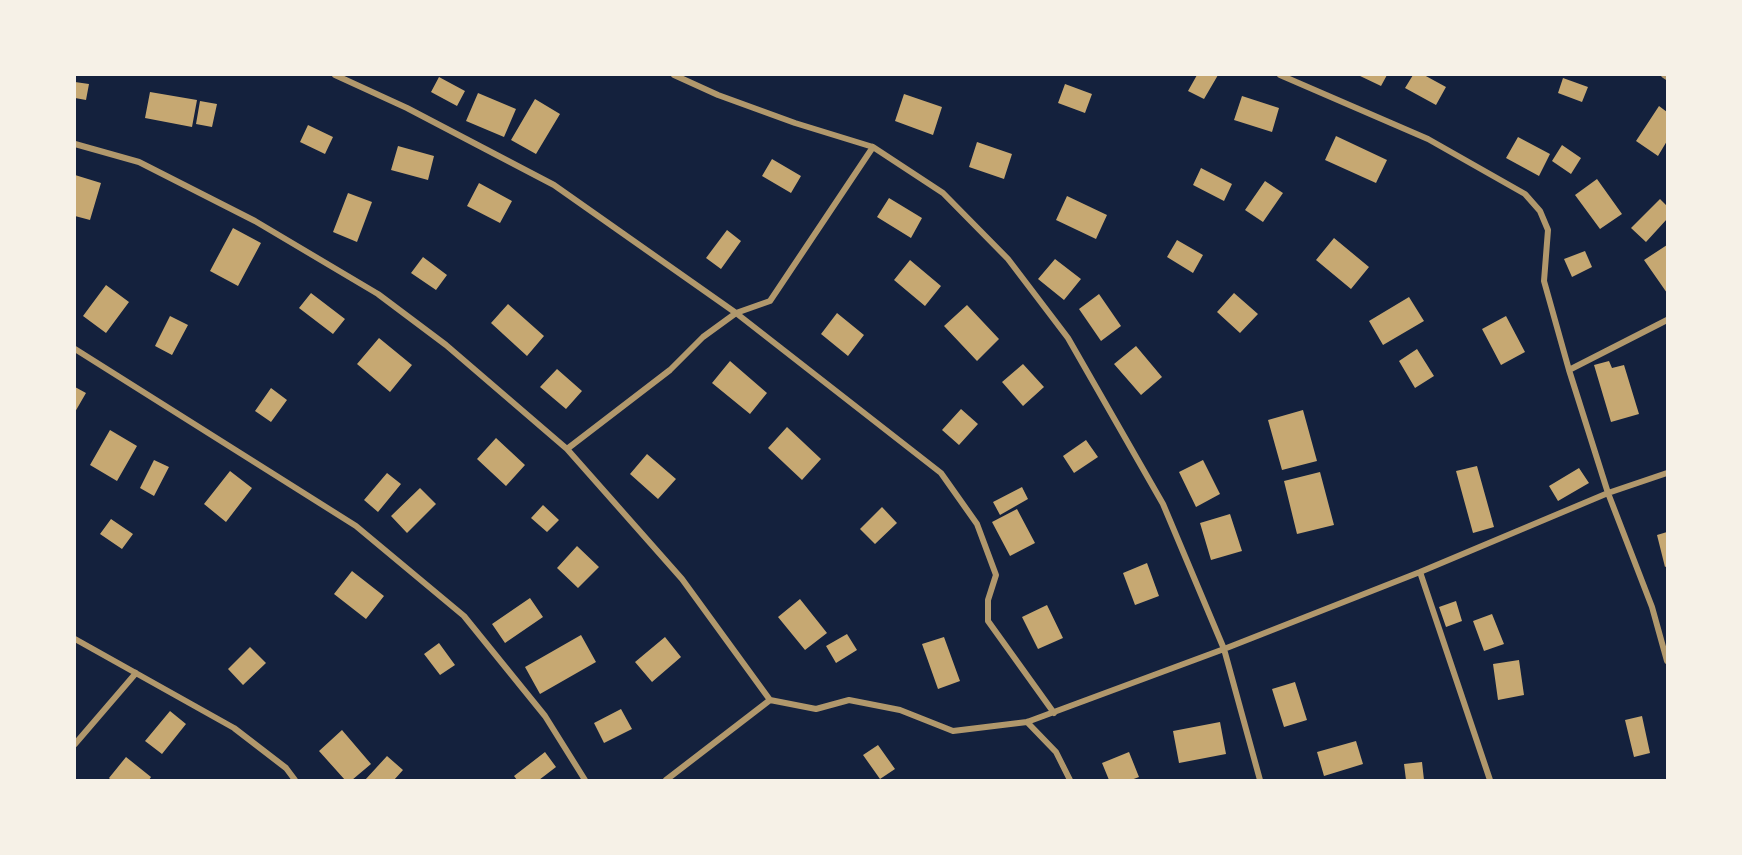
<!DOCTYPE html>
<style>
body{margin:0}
#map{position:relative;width:1742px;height:855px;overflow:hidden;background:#14213d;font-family:Mulish,sans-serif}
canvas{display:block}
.frame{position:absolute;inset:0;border:76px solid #f6f1e7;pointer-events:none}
</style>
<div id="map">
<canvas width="1742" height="855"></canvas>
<div class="frame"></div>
</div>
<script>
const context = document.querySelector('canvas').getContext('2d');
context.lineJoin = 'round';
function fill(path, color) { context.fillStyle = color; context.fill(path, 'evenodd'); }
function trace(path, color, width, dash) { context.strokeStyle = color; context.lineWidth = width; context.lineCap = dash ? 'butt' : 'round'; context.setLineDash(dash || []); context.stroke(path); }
fill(new Path2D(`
 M1197,75H1218L1204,99L1188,91Z
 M1358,75H1387L1381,86Z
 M1413,75H1424L1446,87L1436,105L1405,88Z
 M439,77L465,91L457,106L431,92Z
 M1563,78L1588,87L1582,102L1558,93Z
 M75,82L89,84L86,100L75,98Z
 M1065,84L1092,94L1085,113L1058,103Z
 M150,92L197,100L192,127L145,118Z
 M478,93L516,109L504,137L466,121Z
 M904,94L942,107L933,135L895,121Z
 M1242,96L1279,108L1272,132L1234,120Z
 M535,99L560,114L536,154L511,140Z
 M200,101L217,104L212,127L196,124Z
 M1659,106L1667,112V141L1658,156L1636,141Z
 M308,125L333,137L325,154L300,142Z
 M1336,136L1387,160L1376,183L1325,160Z
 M1518,137L1550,154L1539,176L1506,158Z
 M977,142L1012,154L1004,179L969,167Z
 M1562,145L1581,158L1571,174L1552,161Z
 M398,146L434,156L428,180L391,170Z
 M772,159L801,176L791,193L762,176Z
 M1201,168L1232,184L1224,201L1193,185Z
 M75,175L101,183L90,220L75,216Z
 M1597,179L1622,214L1600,229L1575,195Z
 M1265,181L1283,193L1263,222L1245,210Z
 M479,183L512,201L500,223L467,206Z
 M348,193L372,202L357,242L333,232Z
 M1067,196L1107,215L1096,239L1056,220Z
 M889,198L922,218L911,238L877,217Z
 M1660,199L1667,206V219L1646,242L1631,228Z
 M233,228L261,243L238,286L210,271Z
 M727,230L741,241L721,269L706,258Z
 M1334,238L1369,267L1351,289L1316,260Z
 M1177,240L1203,255L1193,273L1167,257Z
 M1667,245V293L1644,260Z
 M1585,251L1592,267L1572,277L1564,259Z
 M423,257L447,275L436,290L411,273Z
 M1055,259L1081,279L1064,300L1038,279Z
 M910,260L941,286L925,306L894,280Z
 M106,285L129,302L106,333L83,316Z
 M311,293L345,319L333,334L299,308Z
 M1234,293L1258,314L1240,333L1217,312Z
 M1099,294L1121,326L1101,341L1079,309Z
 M1409,297L1424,321L1383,345L1369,321Z
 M508,304L544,336L527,356L491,323Z
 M967,305L999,339L977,361L944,326Z
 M837,313L864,335L848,356L821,334Z
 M170,316L188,325L172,355L155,346Z
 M1506,316L1525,352L1501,365L1482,329Z
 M379,338L412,365L390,392L357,364Z
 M1136,346L1162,377L1141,395L1114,364Z
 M1417,349L1434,376L1415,388L1399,361Z
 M730,361L767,393L750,414L712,383Z
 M1609,361L1612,368L1624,365L1639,414L1611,422L1594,365Z
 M1023,364L1044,387L1023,406L1002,382Z
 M557,369L582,391L566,409L540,387Z
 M75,387L86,393L75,412Z
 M271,388L287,400L271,422L255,411Z
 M961,409L978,424L959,445L942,430Z
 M1303,410L1317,461L1282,470L1268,420Z
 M787,427L821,459L802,480L768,448Z
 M110,430L137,446L117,481L90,465Z
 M496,438L525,465L506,486L477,459Z
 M1086,440L1098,457L1074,473L1063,456Z
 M647,454L676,479L658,499L630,474Z
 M154,460L169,467L154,496L140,488Z
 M1203,460L1220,494L1196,507L1179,472Z
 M1477,466L1494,527L1473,533L1456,471Z
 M1579,468L1589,483L1558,501L1549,486Z
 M230,471L252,488L226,522L204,504Z
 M1320,472L1334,525L1297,534L1284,481Z
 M387,473L401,484L378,512L364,500Z
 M1022,487L1028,499L1000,515L993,502Z
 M420,488L436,504L407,533L391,516Z
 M543,505L559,520L547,532L531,518Z
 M882,507L897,523L875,544L860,529Z
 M1017,509L1035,543L1010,556L992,522Z
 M1230,514L1242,551L1211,560L1200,523Z
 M111,519L133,534L122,549L100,534Z
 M1667,532V566L1665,567L1657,535Z
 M577,546L599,567L578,588L557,568Z
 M1147,563L1159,596L1135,605L1123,573Z
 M352,571L384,596L366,619L334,594Z
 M530,598L543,617L505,643L492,624Z
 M800,599L827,633L805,650L778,617Z
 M1456,601L1462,621L1446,627L1439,607Z
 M1047,605L1063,638L1038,649L1022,617Z
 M1492,614L1504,644L1484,651L1473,621Z
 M847,634L857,650L836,663L826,646Z
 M581,635L596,662L540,694L525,667Z
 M665,637L681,657L652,682L635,662Z
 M944,637L960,681L938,689L922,644Z
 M439,643L455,665L440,675L424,654Z
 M250,647L266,663L243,685L228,669Z
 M1519,660L1524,695L1498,700L1493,664Z
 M1295,682L1307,720L1284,727L1272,689Z
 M621,709L632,729L604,743L594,723Z
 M170,711L186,724L162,754L145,741Z
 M1642,716L1650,753L1634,757L1625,720Z
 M1220,722L1226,754L1179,763L1173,731Z
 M342,730L371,764L352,780H345L319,751Z
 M1356,741L1363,764L1324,776L1317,752Z
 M878,745L895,769L880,779L863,755Z
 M545,752L556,767L539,780H517L514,776Z
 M1129,752L1139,777L1131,780H1109L1102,763Z
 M387,756L403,770L394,780H365Z
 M126,757L151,777L149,780H111L109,778Z
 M1422,762L1424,780H1406L1404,764Z`), '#c6a872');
trace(new Path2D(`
 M335,75L407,108L554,185L736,313L941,473L977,524L996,575L988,600V621L1054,713
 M674,75L718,95L795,123L873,147L943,193L1008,259L1068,338L1163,504L1224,649L1260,780
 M1280,75L1428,139L1525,194L1540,211L1548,230L1544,281L1569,370L1608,493L1652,607L1667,661
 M1664,75L1667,77
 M75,144L139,162L255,221L378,294L446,345L567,449L682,579L770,700
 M75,349L356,526L464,616L545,716L585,780
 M1569,370L1667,320
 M567,449L670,370L703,337L736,313L770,301L873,147
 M1420,572L1490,780
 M75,639L234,728L286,768L295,780
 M1027,722L1056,752L1070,780
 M75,744L136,673
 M666,780L770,700L816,709L849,700L900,710L953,731L1027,722L1224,649L1420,572L1608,493L1667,473`), '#b1986c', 6);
</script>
